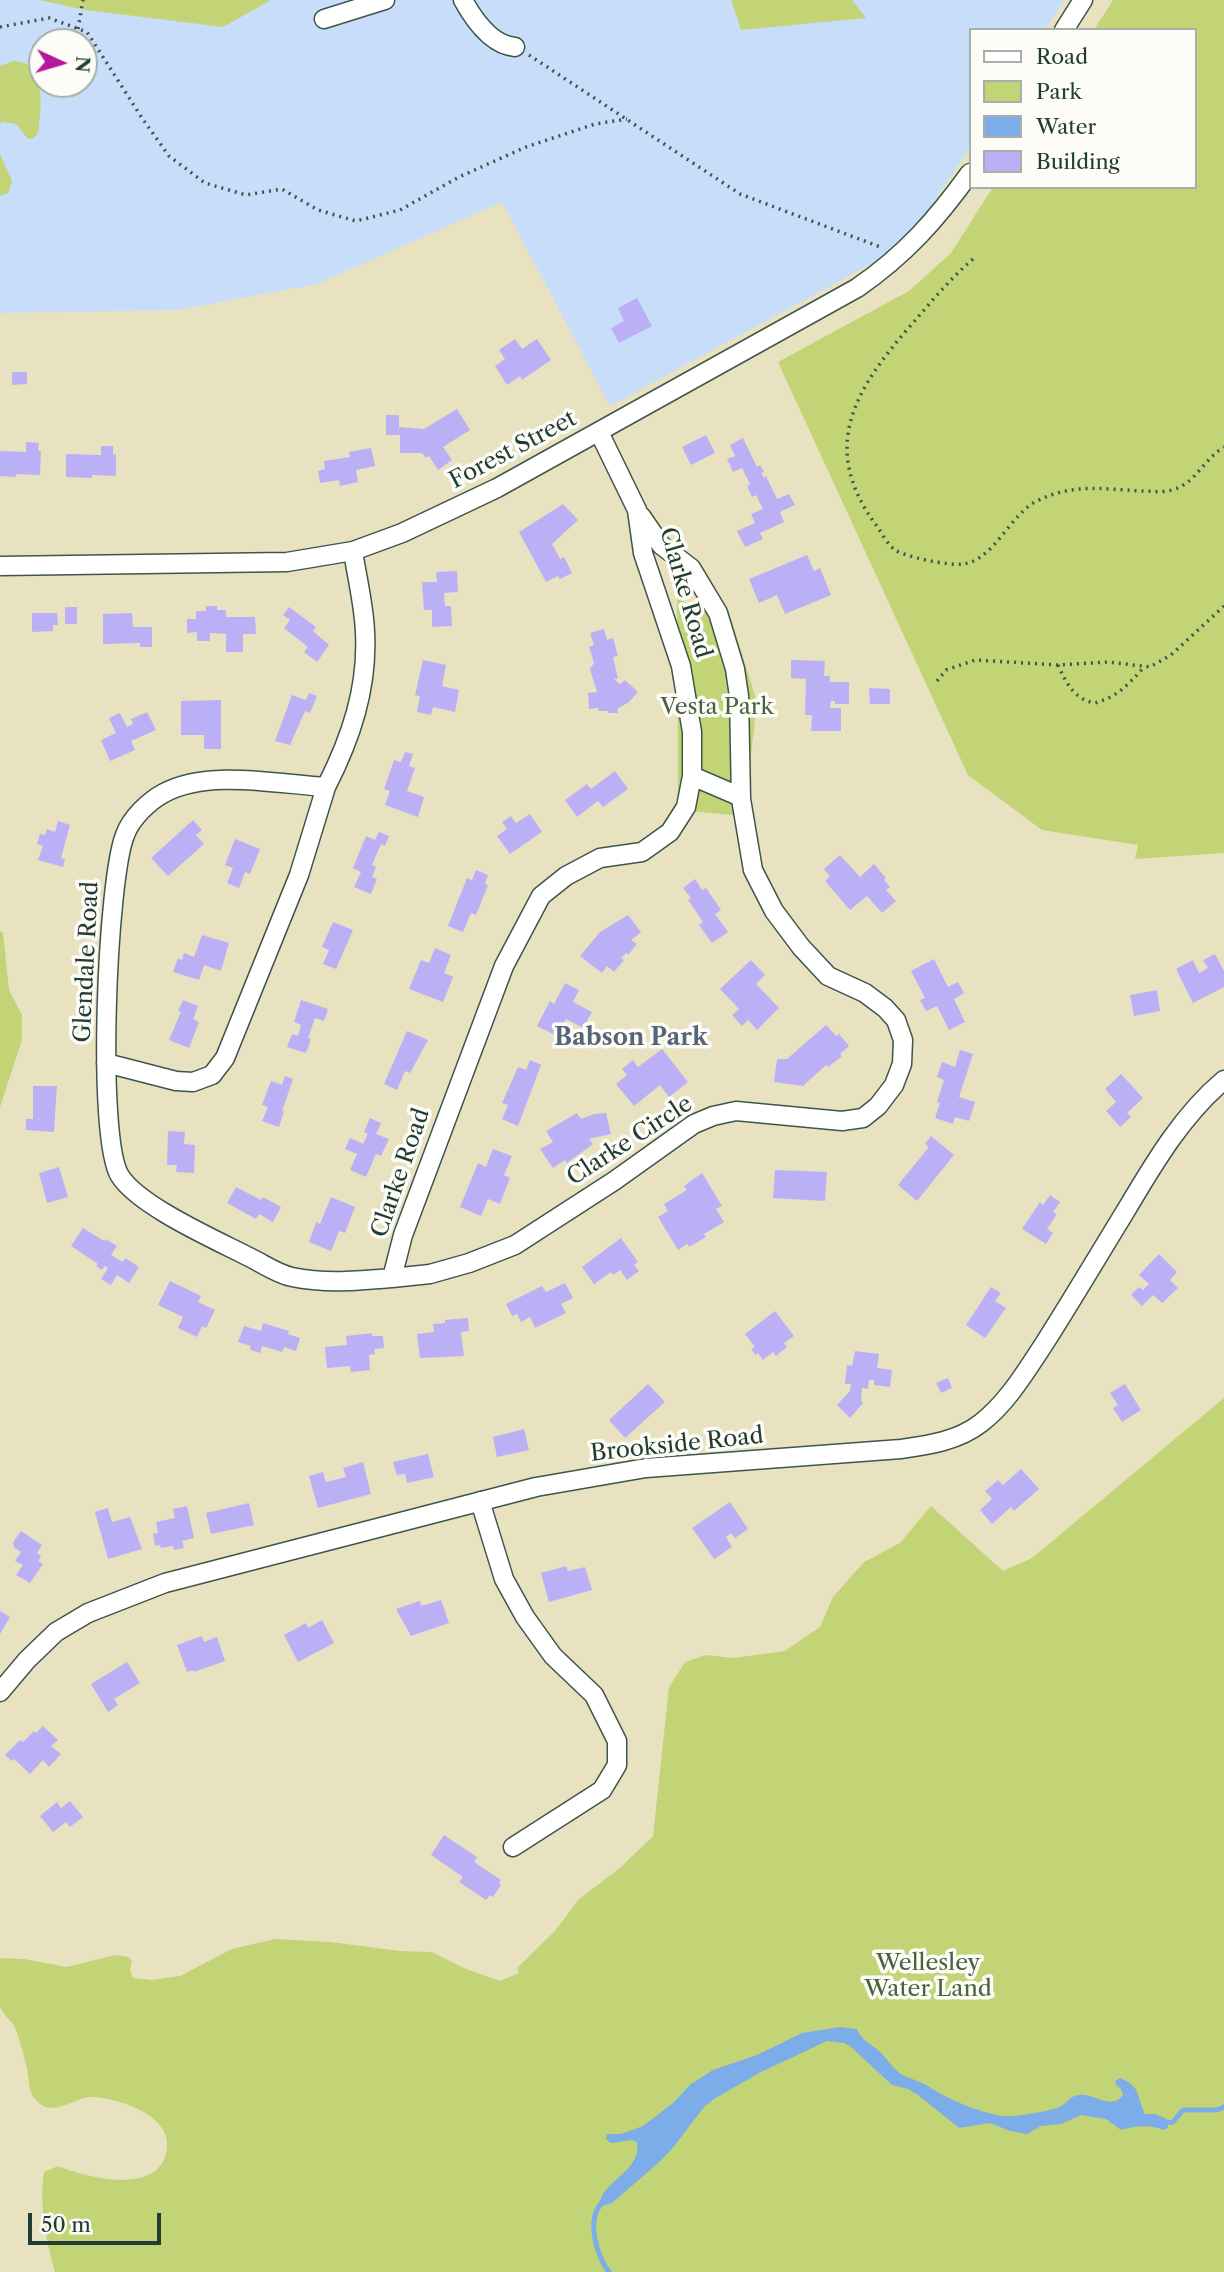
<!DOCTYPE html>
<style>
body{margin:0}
#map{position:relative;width:1224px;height:2272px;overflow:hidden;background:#e8e2c0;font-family:"Libre Caslon Text",serif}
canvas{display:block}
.legend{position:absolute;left:969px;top:28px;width:228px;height:161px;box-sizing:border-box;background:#fdfcf7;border:2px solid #a4b0a9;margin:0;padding:9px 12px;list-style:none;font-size:21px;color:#1f3d34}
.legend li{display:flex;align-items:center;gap:14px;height:35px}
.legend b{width:35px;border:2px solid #a4b0a9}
.north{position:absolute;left:28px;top:28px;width:70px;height:70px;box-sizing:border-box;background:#fdfcf7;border:2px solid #a4b0a9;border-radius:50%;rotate:94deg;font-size:19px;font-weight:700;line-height:28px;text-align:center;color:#1f3d34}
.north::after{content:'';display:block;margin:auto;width:24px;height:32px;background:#b5179e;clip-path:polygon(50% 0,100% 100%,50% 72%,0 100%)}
.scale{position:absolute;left:28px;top:2213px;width:133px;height:32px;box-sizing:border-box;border:4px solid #1f3d34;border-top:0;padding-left:9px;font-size:21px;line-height:24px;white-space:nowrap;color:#1f3d34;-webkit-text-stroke:5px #fdfcf7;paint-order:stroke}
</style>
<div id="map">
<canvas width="1224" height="2272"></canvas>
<ul class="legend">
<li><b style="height:9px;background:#fff"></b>Road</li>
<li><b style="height:19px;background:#c2d476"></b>Park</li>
<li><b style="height:19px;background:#7cade8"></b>Water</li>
<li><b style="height:19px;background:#bbb0f6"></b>Building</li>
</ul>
<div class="north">N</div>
<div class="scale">50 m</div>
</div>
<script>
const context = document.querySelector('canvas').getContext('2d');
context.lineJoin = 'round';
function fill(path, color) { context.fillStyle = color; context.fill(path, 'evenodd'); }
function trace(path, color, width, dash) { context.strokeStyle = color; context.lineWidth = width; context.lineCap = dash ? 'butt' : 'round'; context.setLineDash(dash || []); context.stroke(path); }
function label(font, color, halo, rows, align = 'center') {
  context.font = font + ' "Libre Caslon Text",serif'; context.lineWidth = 7; context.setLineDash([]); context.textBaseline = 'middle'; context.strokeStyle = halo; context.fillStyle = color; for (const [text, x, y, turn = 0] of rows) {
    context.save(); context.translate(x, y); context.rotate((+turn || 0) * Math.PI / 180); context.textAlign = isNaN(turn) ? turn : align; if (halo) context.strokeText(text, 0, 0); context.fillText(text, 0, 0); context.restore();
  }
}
fill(new Path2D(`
 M0,0H1064L1045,30H970V147L927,212L902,240L883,257L858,271L610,406L502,202L317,284L178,310L0,313ZM42,42H84V84H42Z`), '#c8ddf9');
fill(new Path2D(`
 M39,0H271L223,27L86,10Z
 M731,0H852L866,18L741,30Z
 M1113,0H1224V853L1135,859L1138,845L1042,830L968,775L778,362L909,291L951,253L993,187H1194V30H1094Z
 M13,61C47,61 41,106 39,130L36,136L32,139L27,138L16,124L3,122L0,124V66Z
 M0,154L12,181L8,193L0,196Z
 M677,599L731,619L757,702L744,816L678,810Z
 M0,931L3,933L9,990L22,1015V1040L0,1107Z
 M1224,1398V2272H55C46,2241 39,2204 44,2172L58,2166C87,2178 163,2197 167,2147C168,2134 161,2124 150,2116C136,2106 107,2096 89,2097C74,2099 53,2116 39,2103C27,2092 30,2083 27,2069C24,2056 20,2040 15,2028C11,2020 2,2014 0,2006C0,1991 0,1973 0,1958L24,1959L67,1967L115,1955L128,1957L132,1961L130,1970L133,1978L152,1980L180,1976L232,1949L275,1939L331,1942L399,1951L432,1952L466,1969L500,1981L519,1973L517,1968L555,1931L579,1899L620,1868L653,1836L669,1687L685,1662L706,1655L733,1658L785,1651L820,1627L833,1597L864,1562L900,1543L931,1506L1003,1571L1032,1558ZM622,2176L628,2188L612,2203L604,2206L600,2199Z`), '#c2d476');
fill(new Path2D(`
 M840,2027L857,2029C860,2039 871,2044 879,2051C887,2058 892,2068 901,2074C909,2079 918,2080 926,2085C945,2098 991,2119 1015,2116C1029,2114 1044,2112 1057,2108C1067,2105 1068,2096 1079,2095C1095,2093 1110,2111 1123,2095L1121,2089L1116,2085L1115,2081L1120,2078C1142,2087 1136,2096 1145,2114H1155L1167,2119L1168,2128L1163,2130C1151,2124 1134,2126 1121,2130L1106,2119L1081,2115L1061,2124L1041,2126L1027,2134L1010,2131L990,2123L959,2128L918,2095L908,2089L892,2085L850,2046L844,2043L827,2041L759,2073L714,2099L704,2107L672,2149L657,2164L612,2203L604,2206L599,2205C603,2179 642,2172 637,2142L632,2140L611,2143L606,2139L607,2134H621L643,2126L673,2103L691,2084L713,2070L757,2055L802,2033Z`), '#7cade8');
trace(new Path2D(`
 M1163,2123L1173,2122L1183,2110H1217L1224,2107
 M604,2201C585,2216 596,2256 609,2272`), '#7cade8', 5);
fill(new Path2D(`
 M637,298L652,326L619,343L611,328L624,321L618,308Z
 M515,339L522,349L537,339L551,360L522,380L520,376L507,385L495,366L505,359L499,350Z
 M12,372H27V384L12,385Z
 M457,409L470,430L443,447L452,460L438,470L429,456L426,458L422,453H400V435H386V415H399V427L424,429Z
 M706,435L715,453L691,465L682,447Z
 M743,438L757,467L760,465L764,472L761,473L764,478L766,476L777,499L789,494L795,505L780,512L784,522L760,533L763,539L745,547L737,531L755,523L751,514L763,509L756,495L752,497L747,486L750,484L742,468L733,472L727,459L735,456L730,445Z
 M26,442L39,443L38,451H41L40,475L16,474V477L0,476V451L26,452Z
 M101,446H113V454L116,455V476L92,475V478L66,477V454L101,455Z
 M371,448L375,466L356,470L358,482L340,486L339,480L320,483L318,471L325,469L324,461L350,457L349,452Z
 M563,504L578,520L552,544L560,559L564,557L572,573L560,579L558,576L546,582L519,532Z
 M807,555L814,571L820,568L831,595L785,614L777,595L759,603L749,579Z
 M457,571L458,592L444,593L445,606H451L452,626L432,627V610H424L422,582H437L436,572Z
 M206,606H217V610H226V617H255L256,634H243V652H226V634L210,633V641H197V632L187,633V619H196V611H206Z
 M65,607H77V624H65Z
 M289,607L316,627L313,631L329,645L317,662L304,652L308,647L284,628L290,620L283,615Z
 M32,613H57L58,625H53V631L32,632Z
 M132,613L133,627H152V647H140V643L103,644V614Z
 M604,629L607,640L613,638L618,656L613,657L618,678L614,679L620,684L625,680L638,692L629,702L617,709L618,713H608V711H599L598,708L589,709L588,693L597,692L590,669L594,663L589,647L594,645L590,633Z
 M423,660L446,665L442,686L459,690L455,712L433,707L431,715L417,712L420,696L415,695Z
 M791,660L825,661L824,676H830V682H849V704H835V701H831L830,708H841V731H811L812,715H805L806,679L791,678Z
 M869,688L890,689V704H870Z
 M309,693L317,696L310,713L305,711L290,745L275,741L292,695L306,700Z
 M221,700V749H204V735H181V701Z
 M147,712L156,730L131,741L135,750L110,761L101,740L116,733L109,718L120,713L127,727L133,724L131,719Z
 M405,752L413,754L409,766L415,768L407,791L424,797L418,817L385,805L390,791L384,789L394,760L401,762Z
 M615,771L628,789L603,807L598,801L577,817L565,800L587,784L591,789Z
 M530,814L542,832L510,854L497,836L507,829L502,822L511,816L516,823Z
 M193,820L202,830L196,835L204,844L168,876L151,858Z
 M58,821L70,825L61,858L65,859L63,867L38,860L43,846L37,844L40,834L45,835L47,829L55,832Z
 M379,832L389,836L385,846L381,844L372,865L376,867L372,877L377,879L371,894L354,887L361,872L353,868L366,836L375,840Z
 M235,839L260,849L250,874L245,872L239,888L227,883L233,868L225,865Z
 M840,855L860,877L874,864L886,878L884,880L890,887L886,890L896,901L882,913L867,896L850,910L825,881L830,876L824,869Z
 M476,870L488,875L485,884L488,885L476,915L471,913L463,932L448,926L467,878L472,880Z
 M695,879L702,890L706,888L721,910L715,914L728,932L712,943L699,925L703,922L688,900L691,898L683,888Z
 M628,915L641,932L631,940L637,944L628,955L626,953L621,958L624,960L614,972L607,966L602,973L580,956L600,932Z
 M333,922L353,930L336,969L323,964L329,950L322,947Z
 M202,935L229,943L221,971L204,965L199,980L173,972L178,958L182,960L184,953L194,957Z
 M435,948L451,955L444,973L453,977L443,1002L409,989L421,960L429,963Z
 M1215,954L1224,971V987L1193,1003L1176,969L1193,960L1199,973L1208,968L1203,960Z
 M934,959L948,987L958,982L964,993L954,999L965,1022L949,1030L937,1006L926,1011L920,1000L925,998L911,971Z
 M751,960L765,975L756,984L779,1008L757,1030L748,1020L742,1026L732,1015L739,1009L720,989Z
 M565,983L579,990L573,1002L592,1012L583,1028L566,1019L562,1025L568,1028L563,1039L537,1026L550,1001L554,1004Z
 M1157,990L1160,1011L1134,1016L1130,995Z
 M183,1000L198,1006L193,1019L199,1022L189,1048L169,1040L181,1012L178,1011Z
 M301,1000L328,1009L324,1021L315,1018L308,1038L311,1039L306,1053L287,1047L292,1034L298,1036L301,1025L294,1022Z
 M826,1025L836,1036L839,1034L849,1046L840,1054L842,1056L828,1067L826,1065L803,1086L774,1082L777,1059H787Z
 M407,1031L428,1040L410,1073L405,1071L397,1090L384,1084Z
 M662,1049L688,1082L669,1097L660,1085L634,1106L616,1084L627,1075L622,1069L633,1060L638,1067Z
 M960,1050L973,1054L959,1097L975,1102L969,1121L955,1117L953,1124L935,1118L940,1103L937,1102L944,1080L937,1077L942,1062L955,1067Z
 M530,1060L541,1065L518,1126L502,1119L508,1105L502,1103L518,1067L526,1070Z
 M1121,1074L1143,1098L1127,1113L1131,1117L1120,1127L1106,1111L1116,1102L1105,1089Z
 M285,1076L293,1079L282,1111H284L279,1127L262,1121L268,1107L262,1105L271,1081L282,1085Z
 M33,1086H57L54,1132L26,1130V1119H33Z
 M577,1113L581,1119L594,1114L606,1113L611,1134L589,1139L593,1144L567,1163L565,1160L553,1168L540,1149L553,1142L546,1131Z
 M370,1118L381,1123L376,1134L389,1139L381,1156L376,1154L366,1177L350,1170L357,1154L345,1149L350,1138L363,1144L368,1134L364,1132Z
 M168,1131L185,1132L184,1144L195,1145L194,1173L176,1172L177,1165H167Z
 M931,1136L954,1155L917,1201L898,1185L929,1147L925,1144Z
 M493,1149L512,1156L504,1175L510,1178L500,1204L488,1199L481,1216L460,1207L478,1163L486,1167Z
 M59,1167L68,1197L47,1203L39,1173Z
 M775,1170L827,1172L825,1201L773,1198Z
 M702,1173L722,1206L716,1209L724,1222L704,1234L706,1237L689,1247L687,1244L678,1250L658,1217L668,1211L664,1204L687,1190L684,1186Z
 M236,1187L261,1200L263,1197L281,1207L273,1222L259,1214L256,1219L227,1203Z
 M1050,1195L1060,1202L1053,1212L1057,1214L1047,1229L1053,1233L1046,1244L1022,1229L1040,1202L1043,1205Z
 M331,1197L355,1207L345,1233L339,1231L331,1251L309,1242L316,1222L320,1224Z
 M83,1228L104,1241L106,1239L117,1246L111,1255L123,1262L125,1258L139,1267L129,1283L117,1275L111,1285L101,1279L108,1268L105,1266L102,1270L96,1266L98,1264L71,1246Z
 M621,1238L638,1262L634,1265L639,1271L627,1280L620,1270L613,1275L611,1272L594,1284L582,1267Z
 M1159,1254L1177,1272L1170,1280L1178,1288L1162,1303L1153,1295L1142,1306L1131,1295L1139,1287L1143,1290L1149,1284L1139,1275Z
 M170,1281L201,1296L198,1302L215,1310L206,1328L202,1326L197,1337L178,1328L183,1317L158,1305Z
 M565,1283L573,1298L561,1304L566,1313L535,1328L530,1317L521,1322L517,1314L512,1316L506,1304L542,1286L546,1292Z
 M991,1287L1001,1293L995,1301L1006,1308L985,1338L966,1325Z
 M775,1311L794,1336L784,1343L787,1347L776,1356L773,1352L763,1360L758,1353L756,1355L751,1349L755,1347L745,1334Z
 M468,1318L469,1331L461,1332L464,1356L420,1358L417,1334L434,1332L433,1324L445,1323V1320Z
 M263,1323L289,1331L288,1334L300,1338L296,1351L284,1347L282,1352L262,1346L260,1353L250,1350L251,1346L238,1342L244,1326L261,1331Z
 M372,1333V1336H383L384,1348L374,1349L375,1354L369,1355L370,1370L351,1372L350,1366L327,1368L325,1347L347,1345L346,1336Z
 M855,1351L879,1354L877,1368L892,1370L890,1387L874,1385V1380H869L868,1389L862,1388L861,1401L863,1403L850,1418L837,1405L850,1391L851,1384H845L847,1365L852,1366Z
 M948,1378L952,1388L941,1393L936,1383Z
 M648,1384L665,1402L625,1438L609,1420Z
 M1125,1384L1141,1410L1122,1422L1113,1408L1118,1405L1110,1393Z
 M524,1429L529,1450L497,1457L493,1437Z
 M428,1454L434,1477L407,1483L405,1474L397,1475L393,1462Z
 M363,1462L371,1494L318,1508L309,1476L323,1472L326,1482L346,1477L343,1468Z
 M1021,1469L1039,1489L1014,1511L1011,1507L992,1524L980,1510L992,1499L985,1491L998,1480L1003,1485Z
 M730,1502L748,1529L735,1538L731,1533L726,1537L732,1547L714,1559L692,1528Z
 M249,1503L254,1525L211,1534L206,1513Z
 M187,1506L194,1538L182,1541L184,1548L174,1550L173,1546L161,1548L160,1545L155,1546L153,1534L158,1533L156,1522L175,1518L173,1509Z
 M108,1508L112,1522L130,1517L142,1549L108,1559L95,1512Z
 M21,1531L42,1545L37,1553L41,1556L38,1561L43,1564L30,1583L16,1575L23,1565L15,1561L21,1552L14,1547L13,1542Z
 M566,1566L568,1571L585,1567L592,1590L549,1602L541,1573Z
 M441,1600L449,1623L411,1636L396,1609L420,1601L421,1606Z
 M0,1611L10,1617L0,1634Z
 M322,1620L334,1643L298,1662L284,1635L306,1623L308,1628Z
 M202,1636L204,1642L217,1637L225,1661L194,1672L193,1670L187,1672L177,1645Z
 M127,1662L140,1683L114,1699L118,1705L108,1712L91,1684Z
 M43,1726L58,1740L51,1746L61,1754L49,1767L43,1760L30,1774L14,1759L12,1761L5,1755L20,1740L23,1742L34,1731L36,1733Z
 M70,1801L83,1817L70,1827L66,1822L53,1832L40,1816L57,1802L61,1808Z
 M444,1835L477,1857L474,1862L501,1880L499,1883L501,1885L493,1897L490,1895L486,1900L459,1882L463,1877L431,1855Z`), '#bbb0f6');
const minor = new Path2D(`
 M463,0C474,20 491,45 515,47
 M324,19L385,0
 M1064,30L1083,0
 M0,566L287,562L353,551L402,533L497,488L857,288C905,255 936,220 970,173
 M692,776L741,797
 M326,787C351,738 368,688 365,632C364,605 357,578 353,551
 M106,1063L176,1081L193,1082L212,1075L225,1058L299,875L326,787C277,784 208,769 164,793C149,801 131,818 125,835C107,880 96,1138 120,1176C139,1206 216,1240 249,1257C262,1263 277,1274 292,1277C325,1284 358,1281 392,1278L403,1235L504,966L541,896L566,876L600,858L642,852L670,832L686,807L692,776V732L681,666L643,553L637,510L599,432
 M392,1278L430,1274L469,1263L515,1245L614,1181L694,1124L713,1116L736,1111L842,1121L863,1118L878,1106L894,1085L902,1064L903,1040L896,1020L885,1008L865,993L828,976L801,947L774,911L753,870L741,799L739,696L735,669L718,613L691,568L661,545L641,516
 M480,1501L504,1579L525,1617L553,1656L594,1695L617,1741V1765L602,1790L513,1847
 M0,1692L27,1660L56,1632L88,1613L165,1583L536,1487L646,1468L901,1449C929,1445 958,1441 981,1423C1008,1402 1026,1371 1044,1344C1072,1300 1098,1256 1125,1212C1153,1165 1182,1115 1224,1080`);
trace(minor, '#3d5649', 21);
trace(new Path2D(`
 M0,27L49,18L87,32L142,118L169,156L205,183L246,195L282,189L318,210L356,221L400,210L459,177L526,147L595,124L627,119
 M78,29L83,0
 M529,55L740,194L883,248
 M973,259C950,279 931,302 912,324C856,388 818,446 876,525C882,533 887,544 895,550C906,557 949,566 962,564C993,562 1010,514 1037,501C1073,483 1102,489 1141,491C1151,491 1162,493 1172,490C1195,484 1204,459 1224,447
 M1058,665C1066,683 1075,700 1095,703C1117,697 1129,684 1143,668
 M937,681L946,670L975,660L1058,665L1108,662L1150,667L1171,655L1224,606`), '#3d5649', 3.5, [2, 5]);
trace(minor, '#fff', 18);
label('23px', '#1f3d34', '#fdfcf7', [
 ["Forest Street",513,450,-28],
 ["Clarke Road",685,593,74],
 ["Glendale Road",87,962,-87],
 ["Clarke Circle",630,1141,-33],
 ["Clarke Road",401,1173,-71],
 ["Brookside Road",677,1445,-6]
]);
label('23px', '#486344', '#fdfcf7', [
 ["Vesta Park",717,707],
 ["Wellesley",928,1963],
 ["Water Land",928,1989]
]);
label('bold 24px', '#566578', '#fdfcf7', [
 ["Babson Park",631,1038]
]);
</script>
